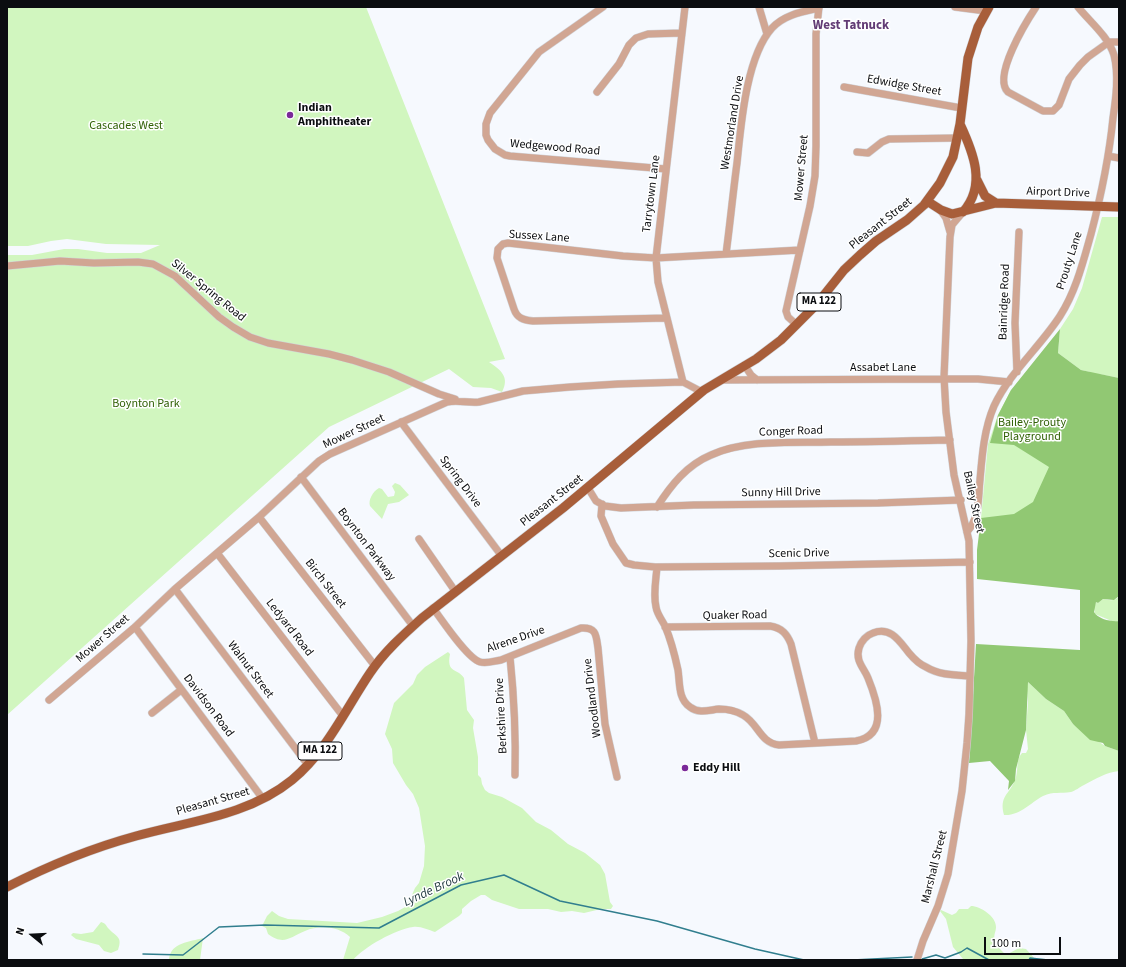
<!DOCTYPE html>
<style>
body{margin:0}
#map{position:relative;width:1126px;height:967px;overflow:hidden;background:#f6f9fe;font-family:"Source Sans 3",sans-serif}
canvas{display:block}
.frame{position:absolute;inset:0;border:8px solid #0b0d10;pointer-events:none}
.north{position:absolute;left:12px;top:915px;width:40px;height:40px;-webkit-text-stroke:3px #fff;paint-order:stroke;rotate:288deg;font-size:11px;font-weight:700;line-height:16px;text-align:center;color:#0b0d10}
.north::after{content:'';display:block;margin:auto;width:14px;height:18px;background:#0b0d10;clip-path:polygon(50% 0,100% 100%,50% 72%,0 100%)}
.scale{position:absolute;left:984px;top:937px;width:77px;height:18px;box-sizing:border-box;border:2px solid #0b0d10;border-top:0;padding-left:5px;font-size:12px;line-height:14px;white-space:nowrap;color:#0b0d10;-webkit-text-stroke:3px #fff;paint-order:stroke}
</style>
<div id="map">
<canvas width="1126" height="967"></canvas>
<div class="frame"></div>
<div class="north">N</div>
<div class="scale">100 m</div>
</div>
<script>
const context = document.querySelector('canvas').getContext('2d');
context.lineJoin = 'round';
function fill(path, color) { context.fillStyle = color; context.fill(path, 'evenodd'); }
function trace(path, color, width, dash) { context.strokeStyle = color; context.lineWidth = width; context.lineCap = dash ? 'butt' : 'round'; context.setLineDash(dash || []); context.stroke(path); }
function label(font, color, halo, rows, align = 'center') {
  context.font = font + ' "Source Sans 3",sans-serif'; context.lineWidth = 3; context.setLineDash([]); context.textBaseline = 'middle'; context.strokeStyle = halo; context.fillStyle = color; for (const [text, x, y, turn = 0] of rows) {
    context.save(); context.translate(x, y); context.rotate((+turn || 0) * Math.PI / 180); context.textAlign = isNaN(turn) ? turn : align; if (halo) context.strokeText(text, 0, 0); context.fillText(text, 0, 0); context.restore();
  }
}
fill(new Path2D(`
 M7,7H366L505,359L489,362C501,370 510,377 502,392L491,388L473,387L449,369L329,427L7,715V255H32L64,249H78L107,253H141L160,245L106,244L67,239L51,241L28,246H7Z
 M1102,217H1119V378L1099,374L1041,522L981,518L988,444L998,415L1011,390L1044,394L1090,372L1081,370L1058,353L1060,329L1073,309L1082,288Z
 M395,483L400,485L409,495L399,502L388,504L382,519L370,506C368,500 373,491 379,488L382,489L388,497L394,496L395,492L392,486Z
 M1119,596V621L1114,622L1095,614L1094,608L1096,602L1098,603L1103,599C1109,600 1115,602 1119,596Z
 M448,652L450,654C446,674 458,668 464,678L467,710L474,720L473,728L478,757V775L481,778L482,784L485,790L489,793L502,797L522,808L536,822L551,830L568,844L585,853L600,865L605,874L610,902L613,906L611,909H601L584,913L572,911L561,912L548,909H519L492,900L485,895H481L471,901L462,909V913L459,916L435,932C428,930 421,926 413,927C396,929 364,947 353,960H343L350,937C338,926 319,925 305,931C290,937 284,946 268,934L266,928L262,926L267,916L272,911L279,916L288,919L357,923L382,917L398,911L407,906L415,888L419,883L424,866L425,846L419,808L413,794L406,785L393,763L392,749L385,734L394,703L413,684L417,675L425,667Z
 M1028,682L1046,699L1064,711L1073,724L1105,746L1119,751V771C1107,772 1095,779 1084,785C1080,787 1075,791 1071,792C1060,794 1054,791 1043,796C1030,803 1020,816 1004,815C999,796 1009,795 1015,780C1019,771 1015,761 1022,753H1026L1028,749L1026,730L1028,702L1027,689Z
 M971,906C980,906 996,916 996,927C996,932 993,935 995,940C996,946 1002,951 1006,955L1019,948L1026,949L1036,960L963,959L953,947L946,919L940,911L941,910L952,915L956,913L959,909H968Z
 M101,922C105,923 106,925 108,928C116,937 123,936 118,950L111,953L104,951L99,945L76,939L71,935L73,933L81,934L93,932Z
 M203,938L200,960H170L169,959C171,942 190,942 203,938Z`), '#d1f6bf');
fill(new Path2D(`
 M1060,329L1058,353L1081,370L1119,378V596L1114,600L1103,599L1098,603L1096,602L1094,612C1098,619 1111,622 1119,621V751L1105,746L1103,743L1090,740L1073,724L1064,711L1046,699L1028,682L1026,730L1016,769L1015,781L1008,790L1009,781L990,761L969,763L976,644L1080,650V590L977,579V550L981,518L1014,514L1033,502L1049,467L1014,445L990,443L998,415L1011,390Z`), '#91c873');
trace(new Path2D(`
 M143,954L183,955L219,927L265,925L379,928L461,885L504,875L560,901L657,921L755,949L804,960
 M922,959L936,955L945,958L961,952L967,948L989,960
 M853,960L912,957
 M1029,960L1030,958L1048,960`), '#307e8e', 1.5);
const minor = new Path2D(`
 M603,7L539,52L490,113L486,124V135L488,140L495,149L505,155L510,156L666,169
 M759,7L767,34
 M955,7L986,11
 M1036,7C1026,22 992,77 1008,92L1043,111H1053L1059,105L1069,79L1080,65L1088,57L1109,42H1119
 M844,87L961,108
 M597,92L619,64L629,45L636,38L648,34L682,33
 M857,152L868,153L882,142L889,139L957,138
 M1108,156L1119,158
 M941,211L946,218L950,232
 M726,254C730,224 733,193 737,163C741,125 746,57 772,28C784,15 801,12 819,8
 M7,266L60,261L94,263L138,262L153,264L175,276L219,317L233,327L250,337L268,343L329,354L352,360L389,372L439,394L455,399
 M667,318L533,321C523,320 517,318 514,309L497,258L498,249L503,244L508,243L623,256L656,258L800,250
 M797,325L788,317L786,311L810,206L815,176L816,146V34L819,7
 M745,366L751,375L757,380
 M1017,372L1015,323L1019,232
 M721,380L945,379H978L1009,382
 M683,382L658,282L656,258L685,7
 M401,422L501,555
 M301,477L413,626
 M588,488L596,501L605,506L621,508L694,505L878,503L961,500
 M602,504L601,516L613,544L626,563L634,565L655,567L779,566L970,562
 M657,507C671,485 687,465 711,455C746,439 793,443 831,442C871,442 910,441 950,440
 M259,517L375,666
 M967,532C980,517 978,499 980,480C982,456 984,429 994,406C1010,372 1040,347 1060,316C1076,291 1083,262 1091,234C1101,196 1109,158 1113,118C1116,98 1119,75 1114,55C1108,36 1090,22 1078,7
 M419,539L455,591
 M217,553L343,716
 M657,567C656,580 653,594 656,607C657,614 662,620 665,626C671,640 675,656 678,670C680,683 678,699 690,707C699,714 709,710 719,709C727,709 736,711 743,715C758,723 760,743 779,745L856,741C889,735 877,700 868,678C864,668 855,661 859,648C861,641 867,635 873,633C891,626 900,642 909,653C914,659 919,664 926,667C939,675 954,675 970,676
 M175,589L308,765
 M433,608C442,620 467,658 480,662C487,664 494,661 501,660L581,628C597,627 596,636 598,648L605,724L617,777
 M135,627L263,799
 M665,627L770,626C782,628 787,634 791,644L815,743
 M510,657C514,696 516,735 515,775
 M49,700L135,627L175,589L259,517L319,461L330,454L447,402C459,400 467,403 479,402L523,391L570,387L618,384L683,382L702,392
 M152,713L181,690
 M917,960L923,941L938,906L948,874L962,791L967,743L969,714L971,641L969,541L954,475L946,412L944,377L950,237L952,225L963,212`);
const major = new Path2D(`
 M960,124C973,152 987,185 963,212
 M977,180L985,196L996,203
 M927,201L941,210L952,214L996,203L1119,207
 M7,887C48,866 92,848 136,836C189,821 248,816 292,780C327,751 345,710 370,673C384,652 403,635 422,618L563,508L704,390L756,359L781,340L816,305L844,270L860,255L876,241L907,220L924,205L940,183L953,157L960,124L968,58L978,27L989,7`);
trace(minor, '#d0d3d8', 8);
trace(major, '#d0d3d8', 10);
trace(minor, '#d1a693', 7);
trace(major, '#a85e3a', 9);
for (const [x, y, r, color] of [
 [290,115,4,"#7a2999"],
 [685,768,4,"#7a2999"]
]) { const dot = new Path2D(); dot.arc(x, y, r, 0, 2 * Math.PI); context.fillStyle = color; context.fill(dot); trace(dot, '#fff', 1.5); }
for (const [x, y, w] of [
 [819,302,44],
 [320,751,44]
]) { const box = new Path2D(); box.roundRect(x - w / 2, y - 9, w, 18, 3); context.fillStyle = '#fff'; context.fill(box); trace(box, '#0b0d10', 1); }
label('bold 11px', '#0b0d10', null, [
 ["MA 122",819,302],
 ["MA 122",320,751]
]);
label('12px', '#0b0d10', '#fff', [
 ["Edwidge Street",904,86,10],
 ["Westmorland Drive",733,123,-81],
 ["Wedgewood Road",555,148,5],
 ["Mower Street",802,168,-85],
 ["Airport Drive",1058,193,2],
 ["Tarrytown Lane",652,194,-83],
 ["Pleasant Street",881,224,-38],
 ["Sussex Lane",539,237,4],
 ["Prouty Lane",1070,261,-72],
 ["Silver Spring Road",208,291,39],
 ["Bainridge Road",1005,302,-88],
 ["Assabet Lane",883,368],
 ["Mower Street",354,432,-25],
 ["Conger Road",791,432,-2],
 ["Spring Drive",460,482,53],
 ["Sunny Hill Drive",781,493,-1],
 ["Pleasant Street",552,501,-38],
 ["Bailey Street",973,502,78],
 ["Boynton Parkway",366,545,53],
 ["Scenic Drive",799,554,-1],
 ["Birch Street",325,584,52],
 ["Quaker Road",735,616,-1],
 ["Ledyard Road",289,628,52],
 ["Mower Street",103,639,-41],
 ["Alrene Drive",516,640,-19],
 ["Walnut Street",250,670,53],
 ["Woodland Drive",593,698,-97],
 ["Davidson Road",208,706,53],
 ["Berkshire Drive",502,716,-93],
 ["Pleasant Street",213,802,-16],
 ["Marshall Street",935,867,-76]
]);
label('bold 12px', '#0b0d10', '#fff', [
 ["Indian",298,108],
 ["Amphitheater",298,122],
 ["Eddy Hill",693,768]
], 'left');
label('12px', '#306105', '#fff', [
 ["Cascades West",126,126],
 ["Boynton Park",146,404],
 ["Bailey-Prouty",1032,423],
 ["Playground",1032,437]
]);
label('bold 13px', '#633c75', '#fff', [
 ["West Tatnuck",851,26]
]);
label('italic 13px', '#253d43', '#fff', [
 ["Lynde Brook",434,890,-25]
]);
</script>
